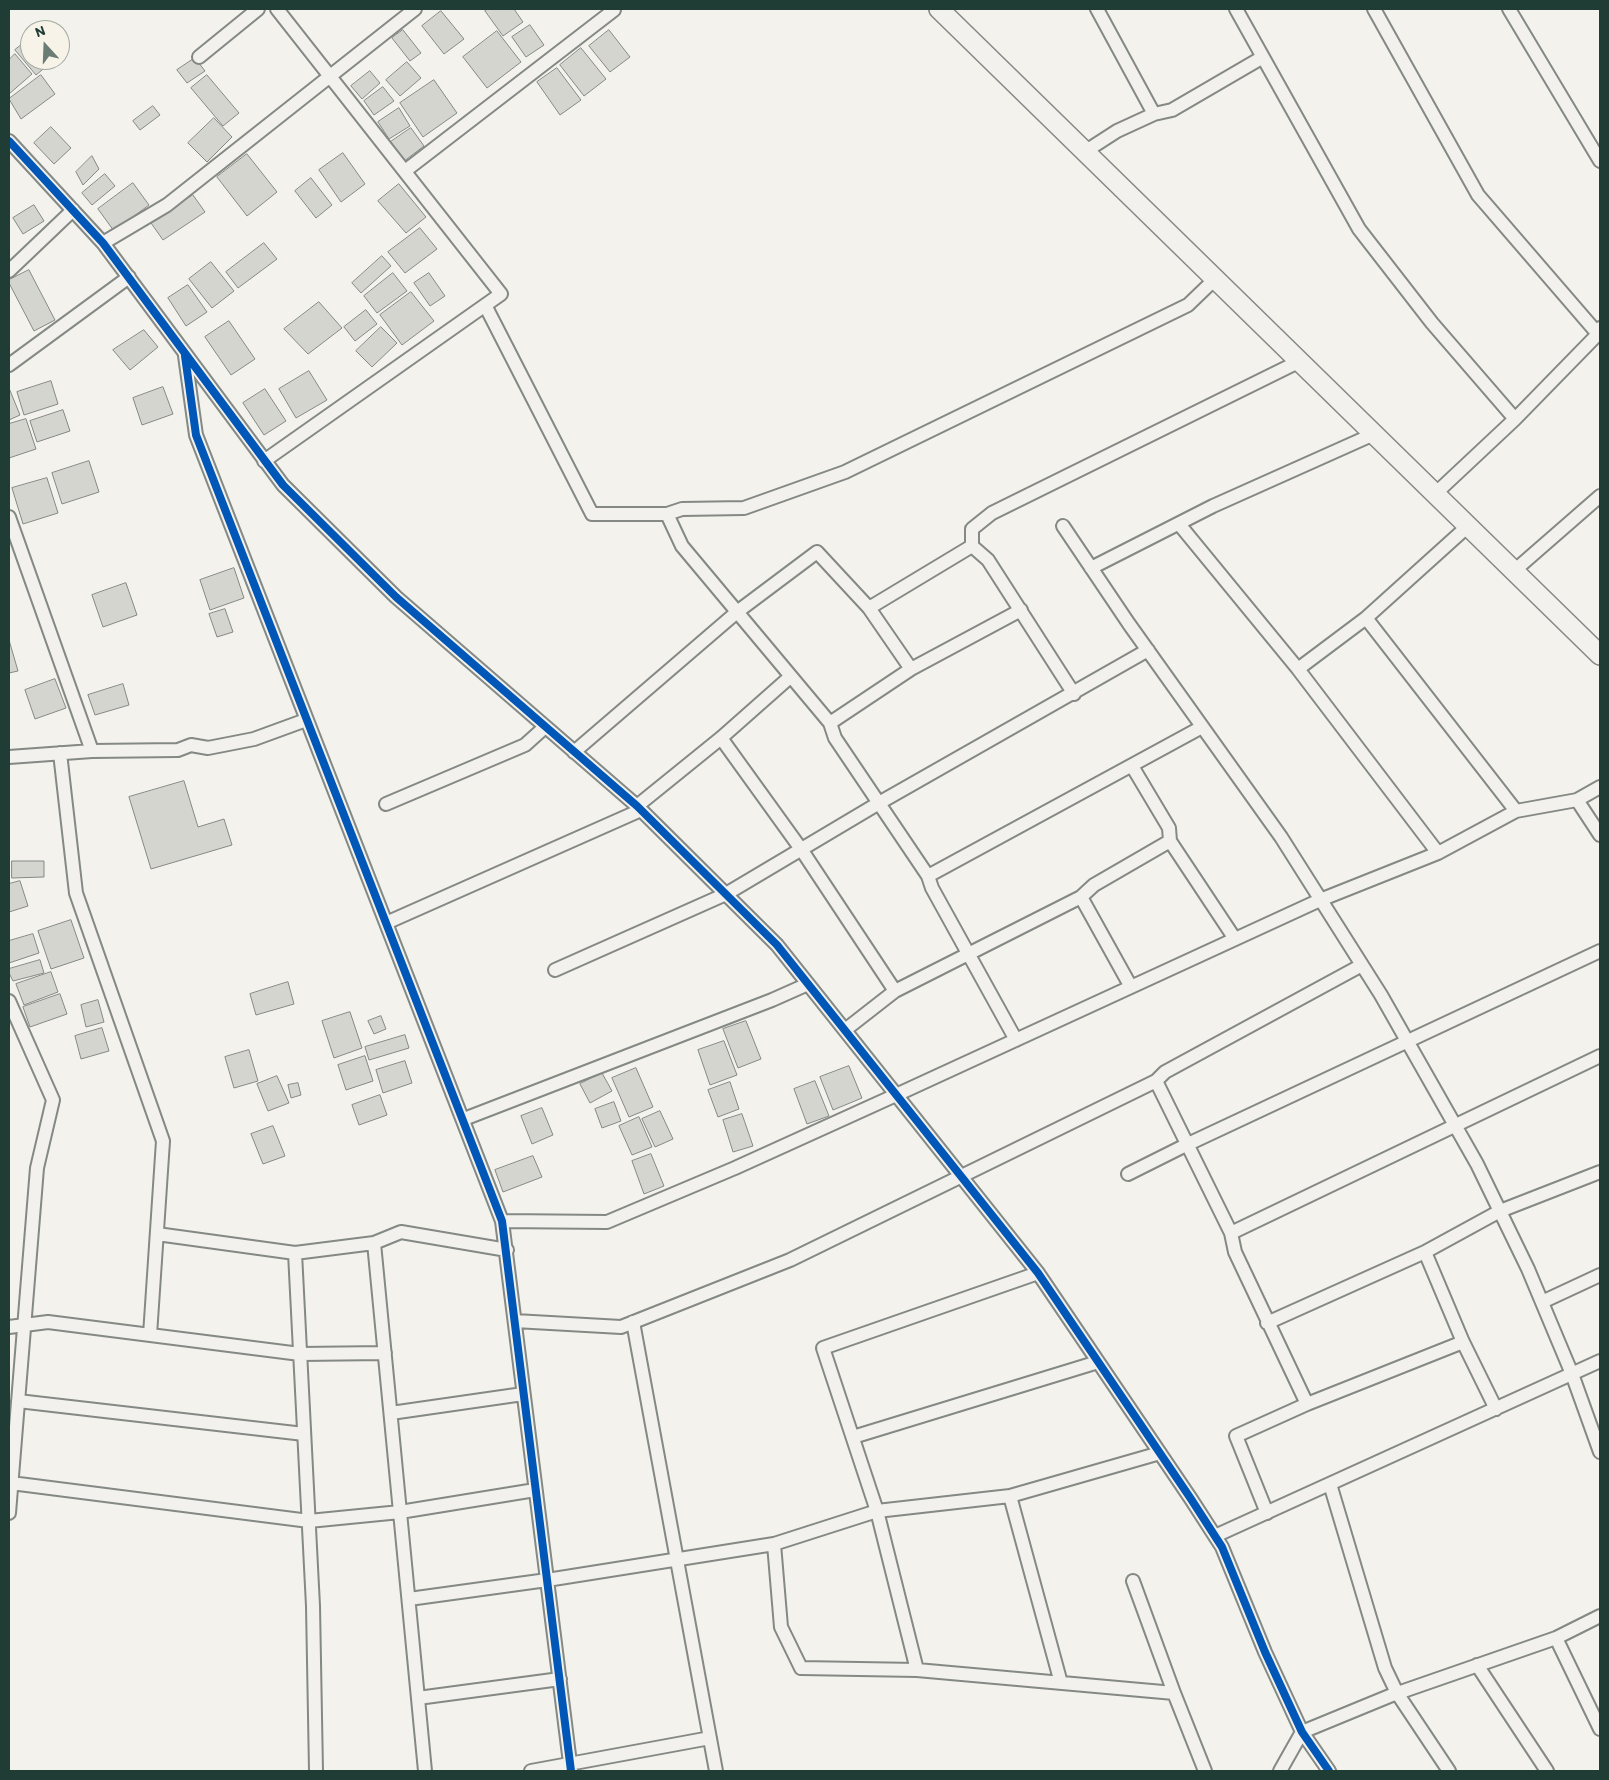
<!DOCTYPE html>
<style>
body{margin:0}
#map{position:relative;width:1609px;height:1780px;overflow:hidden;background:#f4f2ec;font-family:Itim,sans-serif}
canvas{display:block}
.frame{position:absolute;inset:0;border:10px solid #1f3d34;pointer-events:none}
.north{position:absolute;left:20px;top:20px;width:50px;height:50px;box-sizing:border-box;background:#f7f3e8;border:1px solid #a1aaa0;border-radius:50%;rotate:340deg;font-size:14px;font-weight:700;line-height:20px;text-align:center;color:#1f3d34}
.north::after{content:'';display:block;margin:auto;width:18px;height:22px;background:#6a7c74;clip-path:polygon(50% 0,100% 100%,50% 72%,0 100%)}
</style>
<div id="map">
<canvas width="1609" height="1780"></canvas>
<div class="frame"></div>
<div class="north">N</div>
</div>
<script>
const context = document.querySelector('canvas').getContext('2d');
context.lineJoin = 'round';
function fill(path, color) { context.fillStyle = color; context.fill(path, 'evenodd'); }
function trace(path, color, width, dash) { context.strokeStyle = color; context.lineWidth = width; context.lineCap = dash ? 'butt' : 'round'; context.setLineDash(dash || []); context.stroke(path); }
const building = new Path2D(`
 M488,9H514L523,22L503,36L485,11Z
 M441,11L464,39L444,54L422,26Z
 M530,25L544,45L526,57L512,37Z
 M403,30L421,53L410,61L392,38Z
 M609,30L630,57L610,72L589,46Z
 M497,31L521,62L487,88L463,57Z
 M30,38V60H54L36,75L15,50Z
 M581,48L606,79L584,96L560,65Z
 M15,54L32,74L9,94V60Z
 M195,58L205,71L187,83L177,70Z
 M407,62L421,78L400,96L386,80Z
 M557,68L581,100L560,115L537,82Z
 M370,71L380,83L362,99L351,86Z
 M41,75L55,94L21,119L9,99Z
 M207,75L239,113L223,126L191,88Z
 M434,80L457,113L423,137L400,103Z
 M383,87L394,101L374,115L364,101Z
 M153,106L160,115L140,130L133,121Z
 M399,108L410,126L389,139L378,122Z
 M214,118L232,137L207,162L188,143Z
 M51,127L71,148L54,164L34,143Z
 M411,128L424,146L403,162L389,143Z
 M343,153L365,184L341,202L319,170Z
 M247,154L277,192L247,216L217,177Z
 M92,156L99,169L83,185L76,172Z
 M105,174L115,186L92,205L82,193Z
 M311,178L332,205L316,218L295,191Z
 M133,183L149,205L114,231L98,209Z
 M399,184L426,217L406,233L378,201Z
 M193,195L205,212L163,240L151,223Z
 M34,205L44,221L23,234L13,218Z
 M420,228L437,249L405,273L388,252Z
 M264,243L277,259L238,288L226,272Z
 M382,256L391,266L361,293L352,283Z
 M211,262L234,291L212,308L189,279Z
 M29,270L55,320L34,331L9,283V280Z
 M393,273L407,291L377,313L364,296Z
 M429,273L445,296L430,306L414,283Z
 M188,285L207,312L186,326L168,298Z
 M411,292L434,321L402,345L380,315Z
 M319,302L342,328L308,354L284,329Z
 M366,310L377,324L355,341L344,327Z
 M229,321L255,359L231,375L205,337Z
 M381,327L397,343L372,367L356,351Z
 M144,330L158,347L130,370L113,350Z
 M309,371L327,400L296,418L279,389Z
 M51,381L58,404L24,415L17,392Z
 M163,387L173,414L142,425L133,398Z
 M9,388L20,415L9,420Z
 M265,389L286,421L264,435L243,403Z
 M63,410L70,431L37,442L30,421Z
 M26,419L36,449L9,458V424Z
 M89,461L99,492L62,504L52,473Z
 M47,478L58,513L23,524L12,488Z
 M234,568L244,598L210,610L200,580Z
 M126,583L137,615L103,627L92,595Z
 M225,609L233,632L217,637L209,614Z
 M9,640L18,671L9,673Z
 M55,679L66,708L35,719L25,690Z
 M123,684L129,705L95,715L88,695Z
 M184,781L198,827L224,819L232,845L151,869L129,797Z
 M12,861H44V877L12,878Z
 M20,881L28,906L9,912V884Z
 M71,920L84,958L51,969L38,931Z
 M33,934L39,953L9,963V941Z
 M40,960L44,973L13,981L9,973V969Z
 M51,972L58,992L24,1005L16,984Z
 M288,982L294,1004L256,1015L250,994Z
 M60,994L67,1014L30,1027L23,1007Z
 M98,1000L104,1022L86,1027L81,1005Z
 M350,1012L362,1048L334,1058L322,1021Z
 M381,1016L386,1029L374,1034L368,1021Z
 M746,1021L761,1059L738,1068L723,1029Z
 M102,1028L109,1051L81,1059L75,1036Z
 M405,1035L409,1048L369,1060L365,1047Z
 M724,1041L737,1075L710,1085L698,1050Z
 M249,1050L258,1081L234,1088L225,1057Z
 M365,1056L373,1081L346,1090L338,1065Z
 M405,1061L412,1083L383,1093L376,1070Z
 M849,1066L862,1098L833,1110L820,1077Z
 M636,1068L653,1107L629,1117L612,1078Z
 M602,1073L612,1091L590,1103L580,1084Z
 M277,1076L289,1103L268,1111L257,1084Z
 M815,1081L829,1116L807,1124L794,1089Z
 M730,1082L739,1109L718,1117L708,1090Z
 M298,1083L301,1095L291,1098L288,1085Z
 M380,1095L387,1115L359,1125L352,1105Z
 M614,1102L621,1121L602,1128L595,1109Z
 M542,1108L553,1135L532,1144L521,1116Z
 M660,1111L673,1139L655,1147L642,1119Z
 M742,1114L753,1146L733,1152L723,1120Z
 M639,1117L652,1147L632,1155L619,1126Z
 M273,1126L285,1156L263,1164L251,1134Z
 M651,1154L664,1186L644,1194L632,1161Z
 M533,1156L542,1177L503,1192L495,1170Z`);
fill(building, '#d5d5d0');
trace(building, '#848985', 1);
const street = new Path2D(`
 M1097,9L1154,114
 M1236,9L1359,229L1432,323L1515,419
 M1374,9L1478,195L1598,334
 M1509,9L1600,161
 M199,57L258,9
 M9,141L103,243L283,485L396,597L637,806L777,945L1038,1273L1191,1499L1222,1547L1265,1652L1302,1732L1329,1771
 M1086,151L1117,131L1154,114L1172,110L1263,57
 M405,171L614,10
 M103,243L167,205L415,9
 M9,271L73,210
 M485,305L592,514H667L682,509L744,508L845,472L1188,305L1216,278
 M185,356L196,435L502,1221L571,1771
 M9,365L129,277
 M264,461L501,294L277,9
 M1435,494L1515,419L1598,334L1600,328
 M667,514L682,546L830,723L835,738L928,876L932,888L1016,1040
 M9,517L92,751
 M1179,524L1298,669L1438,853
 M1063,526L1129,624L1281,837L1381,995L1477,1164L1528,1269L1572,1374L1600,1452
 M1091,568L1213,506L1374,434
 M1514,571L1600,496
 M869,608L972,546
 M1366,618L1516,811
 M1298,669L1366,618L1468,526
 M1074,694L988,560L972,546V529L992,513L1300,361
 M830,723L911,669L1021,610
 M721,738L801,849L895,991
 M574,752L737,612L817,552L869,608L911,669
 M60,753L76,893L163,1141L150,1335
 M9,757L92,751L178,750L191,745L208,748L254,739L306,720
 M1132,766L1169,828L1170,841L1235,939
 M1577,800L1600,835
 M386,804L525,745L545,727
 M637,806L721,738L790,677
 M928,876L1202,727
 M1081,897L1131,987
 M386,923L641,810
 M555,970L726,894L879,803L1148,650
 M9,1001L53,1100L37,1168L9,1513
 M845,1030L895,991L1081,897L1094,885L1170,841
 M1156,1081L1231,1233L1235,1252L1307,1404
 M464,1119L772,1000L808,984
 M1128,1174L1186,1145L1600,951
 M502,1221L607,1222L735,1168L896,1095L1320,900L1438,853L1516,811L1577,800L1600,787
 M1231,1233L1600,1056
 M157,1234L295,1253L313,1606L316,1771
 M374,1243L401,1232L507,1250
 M1425,1252L1463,1342L1496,1409
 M295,1253L374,1243L425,1771
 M1038,1273L823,1348L877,1511L917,1670L1174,1693L1205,1771
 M1542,1302L1600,1275
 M515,1321L621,1327L790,1260L1156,1081L1165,1072L1362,965
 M633,1322L716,1771
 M1267,1323L1425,1252L1500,1211L1600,1172
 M9,1327L48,1322L300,1354L385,1353
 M18,1401L304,1434
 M391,1413L523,1394
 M853,1437L1098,1362
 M11,1483L309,1521L400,1512L535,1490
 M1330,1484L1385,1668L1397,1693L1449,1771
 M1010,1496L1061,1683
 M1267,1513L1236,1436L1307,1404L1463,1342
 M1215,1536L1600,1361
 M774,1544L781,1627L801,1668L917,1670
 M1133,1581L1174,1693
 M409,1599L547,1580L774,1544L877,1511L1010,1496L1160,1453
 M1556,1638L1600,1729
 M1477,1665L1547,1771
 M418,1698L560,1679
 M531,1771L710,1738
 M1280,1771L1302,1732L1392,1695L1556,1638L1600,1616`);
const secondary = new Path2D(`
 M939,9L1600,655`);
trace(street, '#848985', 16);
trace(secondary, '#848985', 22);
trace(street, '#f2f1ed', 12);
trace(secondary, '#f2f1ed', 19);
trace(new Path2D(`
 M9,141L103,243L283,485L396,597L637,806L777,945L1038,1273L1191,1499L1222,1547L1265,1652L1302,1732L1329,1771
 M185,356L196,435L502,1221L571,1771`), '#0057b8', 8);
</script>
